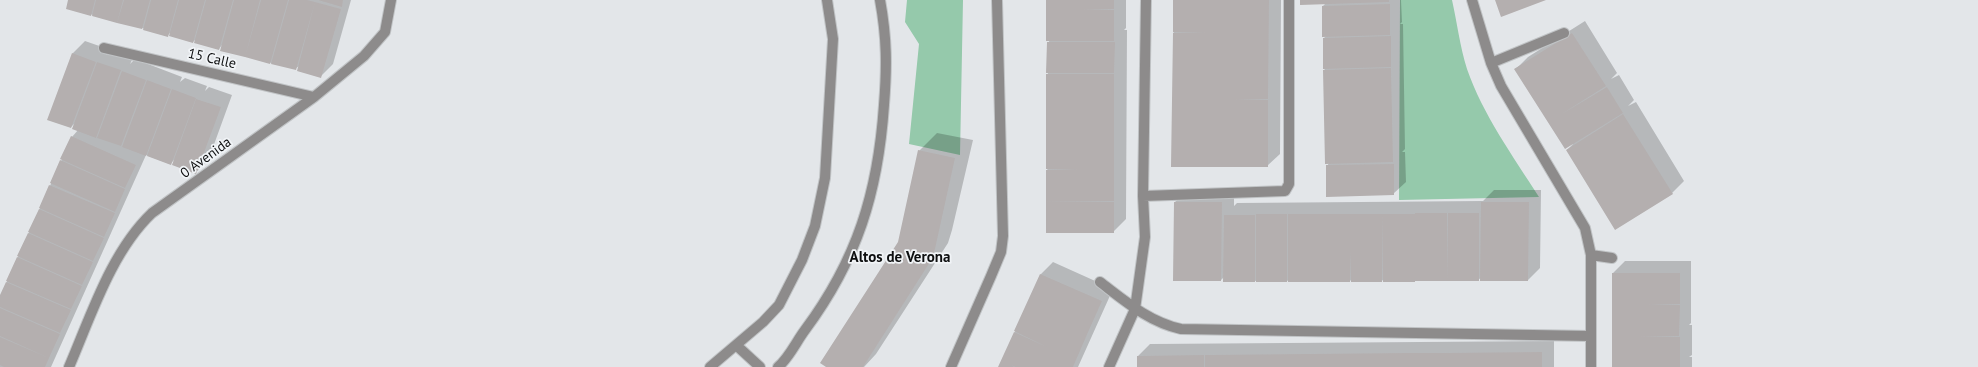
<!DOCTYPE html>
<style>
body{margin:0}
canvas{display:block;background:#e3e6e9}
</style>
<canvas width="1978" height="367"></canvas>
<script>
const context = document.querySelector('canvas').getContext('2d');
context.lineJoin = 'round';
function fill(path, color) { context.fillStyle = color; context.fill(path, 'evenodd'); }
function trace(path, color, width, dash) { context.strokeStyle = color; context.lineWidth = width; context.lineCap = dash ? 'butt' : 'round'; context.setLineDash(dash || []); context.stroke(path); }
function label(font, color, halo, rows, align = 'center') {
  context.font = font + ' "PT Sans",sans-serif'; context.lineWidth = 3.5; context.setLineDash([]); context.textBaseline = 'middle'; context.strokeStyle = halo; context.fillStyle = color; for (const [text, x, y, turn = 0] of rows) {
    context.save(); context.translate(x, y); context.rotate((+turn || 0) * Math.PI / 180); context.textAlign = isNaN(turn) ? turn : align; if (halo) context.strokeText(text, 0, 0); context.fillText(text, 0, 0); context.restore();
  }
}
fill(new Path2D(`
 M907,0H963L960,155L909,144L919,44L905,22Z
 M1400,0H1452C1457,22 1460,47 1467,69C1483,115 1513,156 1539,197L1399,200Z`), '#95c9ab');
fill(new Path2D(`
 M69,0H351L333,64L321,76L299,66L295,69L221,50L222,45L219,49L197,38L193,42L171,32L168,35L67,8Z
 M1047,0H1126V28L1124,30H1127L1126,219L1113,232H1047L1048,43L1050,40Z
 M1174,0H1281L1280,154L1267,166H1172Z
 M1301,0H1401L1402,22L1400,24H1403L1405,149L1402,152H1405L1406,182L1393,194L1327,166L1329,163H1326L1324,38L1326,36L1323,6L1326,3Z
 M1585,21L1617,73L1611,79L1619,75L1634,100L1628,106L1636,102L1684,181L1672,193L1567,150L1573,144L1516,69L1528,57Z
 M85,41L108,49L106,55L110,50L133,58L130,64L135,59L182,77L180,82L185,78L207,86L205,91L209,87L232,95L208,161L195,173L175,159L170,164L146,155L51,367H0V297L72,137L78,130L76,122L71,127L49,119L73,53Z
 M937,133L973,140L952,230L948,243L876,354L864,367H828L899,242L919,151Z
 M1187,190L1234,191V206L1237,203L1483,201L1494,190H1541L1540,268L1528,280L1482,277L1478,280L1224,281V277L1221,280L1175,202Z
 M1625,261H1691V323L1689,325H1692V355L1689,357H1692V367H1613V273Z
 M1053,262L1113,289L1078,367H999L1041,274Z
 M1554,341V367H1138V356L1150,344Z`), '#0003');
fill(new Path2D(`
 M68,0H95L91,16L66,9Z
 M96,0H123L117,23L92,16Z
 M124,0H150L142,29L117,23Z
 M151,0H178L168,37L143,30Z
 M179,0H205L193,43L169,36Z
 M206,0H233L219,50L194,43Z
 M234,0H260L245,57L220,51Z
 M261,0H288L270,64L245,57Z
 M289,0H307L315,2L296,70L271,64Z
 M318,0H343L342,7Z
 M1046,0H1114V9H1084L1114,10V41H1046Z
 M1173,0H1269L1268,99H1236L1268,100V167H1171L1173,33H1205L1173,32Z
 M1300,0H1389V2L1300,5Z
 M1495,0H1546L1501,17Z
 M315,2L341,9L321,78L297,71Z
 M1390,4V35L1322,37V6Z
 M1572,33L1606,86L1560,115L1607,87L1623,113L1565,149L1514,69Z
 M1391,36V67L1323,69V38Z
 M1047,42H1115L1114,73H1046Z
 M72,53L96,62L71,128L47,120Z
 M97,62L121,70L96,138L72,129Z
 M1391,68L1393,162L1325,164L1323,70Z
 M122,71L146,80L121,146L97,138Z
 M1046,74H1114V201H1046V170L1077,169H1046Z
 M147,80L171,89L146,156L122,147Z
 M172,89L196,98L171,165L147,156Z
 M196,99L221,107L196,174L172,165Z
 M1623,114L1673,194L1615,230L1566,150Z
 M71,136L136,165L125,188L60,159Z
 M918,150L955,158L935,249L930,262L863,367H826L820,363L898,242Z
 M60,160L125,189L115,212L50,183Z
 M1394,164V195L1326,197V165Z
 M49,185L115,213L104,237L39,208Z
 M1046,201L1114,202V233H1046Z
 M1174,202H1222L1221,281H1173Z
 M1481,202H1529L1528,281H1480Z
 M39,209L104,238L93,261L28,232Z
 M1415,213H1447V281H1415Z
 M1448,213H1479V281H1447Z
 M1256,214H1287V282H1256Z
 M1288,214H1383L1382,282H1351V252L1350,282H1288Z
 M1383,214H1415V282H1383Z
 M1224,215H1255V282H1223Z
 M28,233L93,262L82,285L17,256Z
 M17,257L82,286L71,309L6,281Z
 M1612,273H1680V304H1649L1680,305L1679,336L1639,337H1680V367H1612Z
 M1040,274L1102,301L1089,330L1062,318L1089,330L1076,360L1073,367H1015L1011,365L1014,367H998L1014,332L1047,347L1014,331Z
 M6,282L71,310L60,333L0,307V295Z
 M0,308L60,334L49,358L0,336Z
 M0,337L49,358L45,367H4L0,365Z
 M1542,352V367H1441V353Z
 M1407,353H1441V367H1205V355Z
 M1204,355V367H1137V356Z`), '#b4afaf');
const minor = new Path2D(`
 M1472,0L1491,63L1501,86L1585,228L1591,255V367
 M104,48L314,97
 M1491,63L1564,33
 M1143,196L1285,191L1289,184V0
 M1591,255L1612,258
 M1100,282C1125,301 1149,322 1181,329L1591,336
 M736,345L760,367
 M69,367C91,316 111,252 152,213L314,97L364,56L385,32L391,0
 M710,367L763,322L779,305L802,260L815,226L825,178L833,39L827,0
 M778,367C789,358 796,342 805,330C857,260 878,193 884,105C887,67 887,38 880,0
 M951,367L991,276L1001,252L1003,236L997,0
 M1109,367L1135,309L1145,237L1143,196L1146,0`);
trace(minor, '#c1c4c6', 12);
trace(minor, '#8d8b8b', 10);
label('14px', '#0e0f10', '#f1f4f7', [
 ["15 Calle",212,59,13],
 ["0 Avenida",206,158,-36]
]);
label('bold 15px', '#0e0f10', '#f1f4f7', [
 ["Altos de Verona",900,258]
]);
</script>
